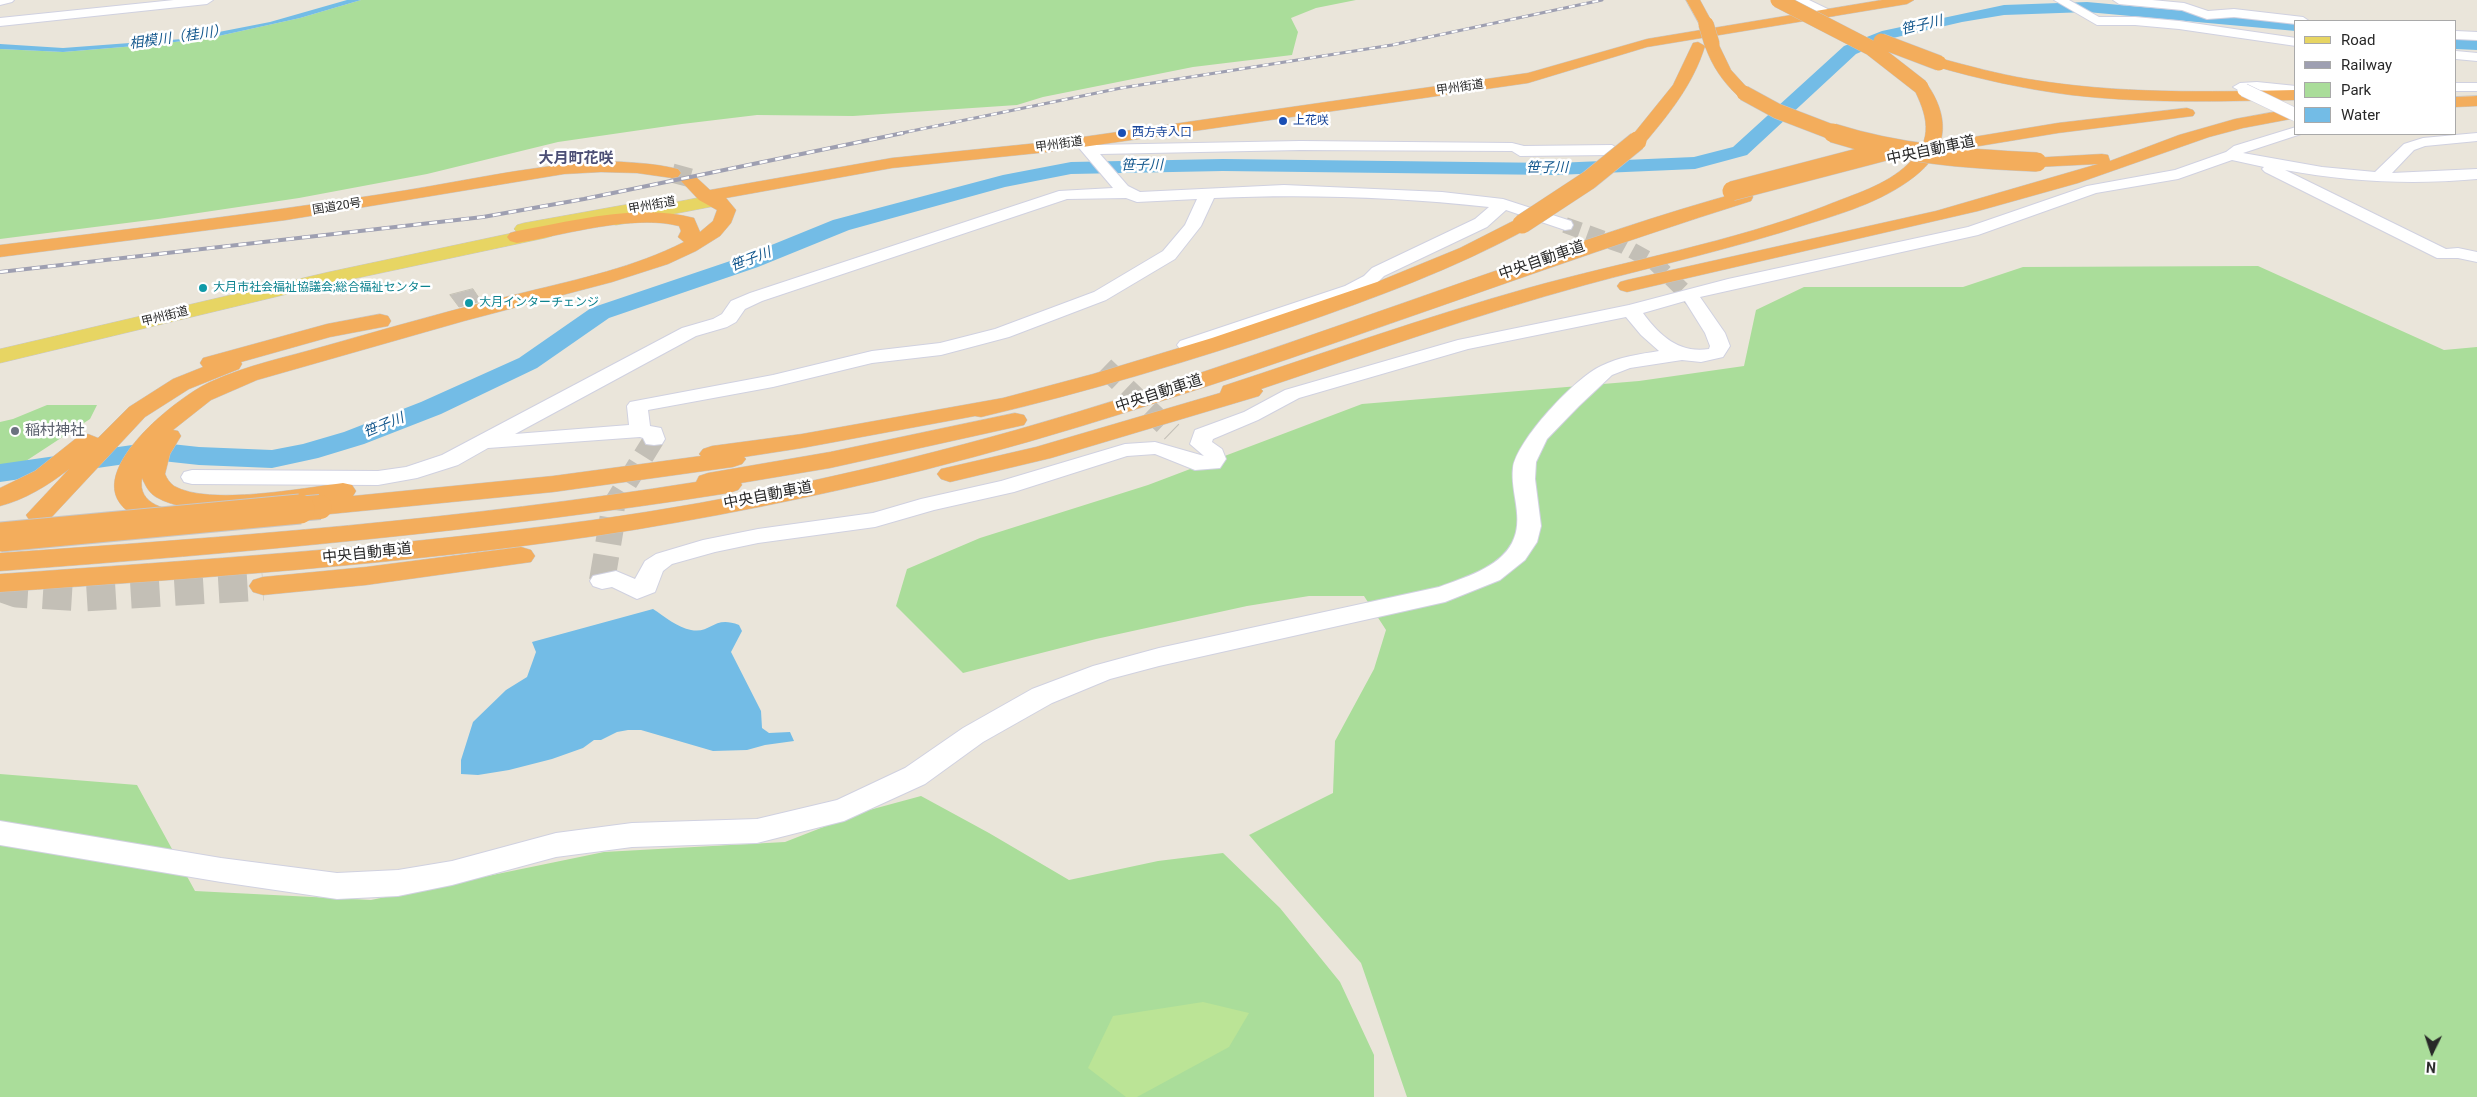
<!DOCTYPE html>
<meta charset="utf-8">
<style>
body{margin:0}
#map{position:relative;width:2477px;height:1097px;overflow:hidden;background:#eae5da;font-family:Roboto,sans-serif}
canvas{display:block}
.legend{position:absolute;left:2294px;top:20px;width:162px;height:115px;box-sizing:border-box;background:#fff;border:1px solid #a9a9a9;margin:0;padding:6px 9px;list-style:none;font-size:15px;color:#282828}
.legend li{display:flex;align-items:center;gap:10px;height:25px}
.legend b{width:25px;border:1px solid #a9a9a9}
.north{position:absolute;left:2407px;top:1027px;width:50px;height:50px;-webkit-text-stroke:4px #fff;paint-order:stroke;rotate:184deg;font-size:14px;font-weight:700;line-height:20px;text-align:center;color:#282828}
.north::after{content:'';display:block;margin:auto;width:18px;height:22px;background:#282828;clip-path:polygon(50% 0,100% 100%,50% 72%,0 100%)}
</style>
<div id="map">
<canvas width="2477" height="1097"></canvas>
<ul class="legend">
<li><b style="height:6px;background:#e7d563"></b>Road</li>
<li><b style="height:6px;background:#9e9fb1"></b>Railway</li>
<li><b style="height:14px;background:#aadd9a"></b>Park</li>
<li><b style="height:14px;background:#73bce6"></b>Water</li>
</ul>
<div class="north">N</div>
</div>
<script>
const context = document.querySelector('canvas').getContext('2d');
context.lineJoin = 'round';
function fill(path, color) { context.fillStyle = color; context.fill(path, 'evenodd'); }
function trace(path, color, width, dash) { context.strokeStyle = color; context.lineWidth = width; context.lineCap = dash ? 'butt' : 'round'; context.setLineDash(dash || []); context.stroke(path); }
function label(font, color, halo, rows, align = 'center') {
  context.font = font + ' Roboto,"Noto Sans JP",sans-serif'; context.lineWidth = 5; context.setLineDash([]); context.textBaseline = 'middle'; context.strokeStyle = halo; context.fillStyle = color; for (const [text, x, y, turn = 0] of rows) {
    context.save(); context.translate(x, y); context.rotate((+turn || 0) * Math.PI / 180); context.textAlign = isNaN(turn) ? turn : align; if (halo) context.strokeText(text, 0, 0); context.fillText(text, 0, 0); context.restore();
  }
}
fill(new Path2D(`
 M361,0H1356L1316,8L1291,18L1298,32L1292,55L1193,67L1043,97L1017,105L853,116L757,115L682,124L558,142L427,174L299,198L158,219L0,239V49L63,52L159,44L214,37L300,18Z
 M2258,266L2444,350L2477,347V1097H1407L1361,963L1249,835L1333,793L1335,741L1374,669L1386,630L1364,596H1309L1247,606L1096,639L963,673L896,606L907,569L980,538L1148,485L1362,404L1639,381L1744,366L1756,310L1804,287H1963L2023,267Z
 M47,405H97L90,419L0,478V422L13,419Z
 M0,774L137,785L195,891L371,900L604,852L785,842L862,812L921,796L989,833L1069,880L1158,861L1223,853L1280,908L1340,982L1374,1055V1097H0Z`), '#aadd9a');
fill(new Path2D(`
 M1203,1002L1249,1013L1229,1047L1137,1097H1126L1088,1068L1113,1016Z`), '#bbe496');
fill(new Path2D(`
 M347,0H361L300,18L214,37L159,44L63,52L0,49V44L63,48L183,39L270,22Z
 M653,609C664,616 678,628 691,630C712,634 713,615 739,625L742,631L731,652L761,711L762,728L769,733L790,732L794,741L765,745L747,750L713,751L641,730H628L617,732L601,740H594L583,748L552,759L509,770L478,775L461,774V760L473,722L506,690L527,677L536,652L532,642Z`), '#73bce6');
fill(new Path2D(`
 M2087,2L2296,21V31L2087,12L2004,15L1962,22L1893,38L1856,54L1747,155L1695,169L1556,175L1223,171L1071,174L1005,187L849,230L758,267L609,318L537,368L441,414L364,444L318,458L272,468L199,465L153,460L0,482V464L153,442L199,447L272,450L303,444L344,432L421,402L519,358L591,308L742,257L833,220L1003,175L1071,162L1223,159L1556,163L1694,157L1733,147L1844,46L1882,31L2004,5Z
 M2456,39L2477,40V50L2456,49Z`), '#73bce6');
const building = new Path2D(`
 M473,289L481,301L459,307L450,295Z`);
fill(building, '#c5c1ba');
trace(building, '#c5c1b5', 1);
trace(new Path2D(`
 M1565,225L1624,246L1655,263L1694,301`), '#c3bfb6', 16, [16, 8]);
trace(new Path2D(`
 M1104,367L1172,432
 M614,510L615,502L654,439`), '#c3bfb6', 21, [21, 10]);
trace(new Path2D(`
 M602,581L614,509`), '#c3bfb6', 26, [26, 12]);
trace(new Path2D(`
 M672,173L698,180`), '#c3bfb6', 19, [19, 9]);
trace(new Path2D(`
 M0,587L17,593L83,597L263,586`), '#c3bfb6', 29, [29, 15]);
const minor = new Path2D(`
 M0,0H14L12,2L0,5Z
 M174,0H213L207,4L0,26V18Z
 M1793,0H1809L1836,13L1834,16H1826Z
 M2054,0H2069L2099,17H2135L2179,21L2296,38V46L2179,29L2135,25H2097Z
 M2113,0H2152L2184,3L2208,11L2234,9L2303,17L2309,21H2296V24L2234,17L2207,19L2182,10L2119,4Z
 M2456,31L2477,32V40L2456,39Z
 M2456,51L2477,53V61L2456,59Z
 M2257,82L2296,86V94L2257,90L2240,91L2233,87L2240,83Z
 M2456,83H2477V91H2456Z
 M2296,127V134H2301L2243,153L2322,167L2375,172L2404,144L2423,138L2477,133V141L2425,146L2414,150L2392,173L2477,169V179C2413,185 2349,182 2285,170L2446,249L2458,248L2477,252V262L2458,258H2437L2265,172L2262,169L2264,167L2232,160L2178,179L2096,193L1978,235L1700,297L1725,333L1730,346L1723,357L1701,362L1682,360L1630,368L1612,375L1579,406L1547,439L1536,462L1535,479L1541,526L1537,542L1525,560L1500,580L1445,602L1159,666L1110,679L1052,703L983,742L925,784L844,821L757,843L632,847L556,857L452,885L398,896L337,899L221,882L0,845V821L221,858L337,873L398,870L452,861L556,833L632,823L757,819L837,800L905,768L963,728L1032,689L1093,666L1159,648L1439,587C1463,578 1499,568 1512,543C1525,518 1510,493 1513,468C1516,441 1576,377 1601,366C1619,357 1640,354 1659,351L1641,335L1626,317L1468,349L1299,398L1258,420L1213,439L1212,442L1222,449L1226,459L1220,468L1195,470L1155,454L1127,456L1014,492L934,510L875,527L758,543L715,552L672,564L663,571L655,592L637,599L612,587L602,589L593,586L590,581L593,576L616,571L635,579L645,561L656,554L703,540L758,529L873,513L921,499L1001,481L1125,444L1155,442L1204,456L1190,444L1195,430L1244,412L1285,390L1458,340L1629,305L1728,279L1968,227L2087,186L2175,170L2226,152L2234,146ZM1685,301L1705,333L1710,346L1709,349C1679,354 1659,335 1643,313Z
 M1081,138L1086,139L1092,145L1300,141L1512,143L1524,146L1612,145L1620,150L1612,155L1520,156L1512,151L1300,150L1100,154L1128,186L1140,192L1284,185L1442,192L1503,199L1571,221L1573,225L1571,229L1565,230L1506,210L1487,227L1384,276L1376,284L1357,294L1187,351L1180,349L1177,345L1180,341L1345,286L1364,276L1372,268L1475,219L1489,207C1398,197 1306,194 1214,198L1201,226L1175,259L1106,300L1009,337L941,355L872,363L773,387L648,410L650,426L661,428L665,439L662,444L654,445L646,444L643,438L640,437L488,448L458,465L417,478L378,485L192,484L184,482L181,477L184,472L192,470L378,471L406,467L442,455L682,328L713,319L722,314L731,301L750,293L1059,191L1113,188L1074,142ZM1126,198L1137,202L1197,199L1185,225L1163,251L1094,292L995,329L940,343L872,351L773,375L630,402L627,406L629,425L515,434L696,336L727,327L736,322L745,309L762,301L1067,199Z`);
const major = new Path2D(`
 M708,196L715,198L717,202L715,206L616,225L609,223L607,220L553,230L555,232L552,236L545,238L329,284L0,363V349L329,272L517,232L514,229L517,225L524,223L635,203L644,208Z`);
const highway = new Path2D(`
 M1686,0H1700L1713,24L1711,27H1701Z
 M1882,0H1914L1907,4L1647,47L1528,83L1048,152L892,168L726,198L736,210L731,223L720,236L696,251L668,264L612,282L464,321L257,380L211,400L173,430L178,431L181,436L170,454L165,474C167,479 170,483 174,486C209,506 303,488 343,483L352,485L356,491L353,496L553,476L701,456L699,454L703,449L712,446L802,434L1003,398L1093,374L1212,338L1377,282L1460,248L1515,220H1529L1532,224L1529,228C1454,269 1375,298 1294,326C1191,361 1087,392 981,417L975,416L802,448L744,457L746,459L742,464L733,467L553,492L320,515L311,513L307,507L309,503C268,508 193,519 156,497C149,493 145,485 142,478C137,506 168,509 187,514L191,520L187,526C172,529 154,524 140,518C65,485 175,398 210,382C247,365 287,357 325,346C392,327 458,308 526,292C579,279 635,267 684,242L678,237L681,231L679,226C634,214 563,235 517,243L510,241L507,237L510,233L517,231C575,221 635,203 694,218L700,232L713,221L717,210L699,200L681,181L684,177H696L710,190L892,158L1048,142L1528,73L1647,39Z
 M1712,40L1717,41L1731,70L1752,93L1750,96H1738C1723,82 1712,66 1705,46C1693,85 1669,114 1643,145H1631L1628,141L1631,137L1673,85L1693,43L1698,42L1705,46L1707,41Z
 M1939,58C1969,66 1998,74 2028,79C2117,94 2207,92 2296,90V100C2221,101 2146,104 2071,95C2024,89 1979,79 1934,66L1931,63L1934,60Z
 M1921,82L1927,84C1948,114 1950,146 1920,172C1889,199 1847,212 1808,224C1735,248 1659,265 1585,285C1476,315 1368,353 1261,389L1263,391L1259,396L1051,458L950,482L941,479L937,474L941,469L1036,447L1220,393L1223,386C1324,353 1425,317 1528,288C1625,261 1733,242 1825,206C1854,194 1885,186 1908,164C1935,139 1927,115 1913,87Z
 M2477,96V106L2456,107V97Z
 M2187,108L2193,110L2195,113L2193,116L2058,133L1949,151L1943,150L1940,146L1943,142L1949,141L2058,123Z
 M2296,108V118L2243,128L2209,137L2078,183L1978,211L1627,292L1620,290L1617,286L1620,282L1627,280L1936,211L2098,164L2037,167L2031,166L2028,162L2031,158L2102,154L2108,155L2110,161L2179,135L2235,119Z
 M601,161C627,162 653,163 678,169L681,173L678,177L672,178L637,173L601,172L564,174L286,220L0,257V245C126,230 251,214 376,195C452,184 525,166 601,161Z
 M1744,191L1751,193L1753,197L1751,201C1474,288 1205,399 924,470C815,497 706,519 595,536C398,565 199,578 0,592V574C198,560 396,547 593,520C735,500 877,469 1016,430C1178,384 1336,326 1495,271C1577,243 1660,214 1744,191Z
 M380,314L388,316L391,321L388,326L330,337L241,362L242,364L239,369L189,389L145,417L48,521L39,523L30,521L26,515L69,469C49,485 24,500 0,506V488L35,471L79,436L88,434L98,438L129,407L173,379L203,367L200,363L203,358L327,324Z
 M1015,413L1024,415L1027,420L1024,425L830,468L741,483L742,485L738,490L729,493C487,531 244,553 0,571V553C233,537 465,519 696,482L699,476L708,473L830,452Z
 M521,547L531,550L535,556L531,562L366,585L263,595L253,592L249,586L253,580L263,577L366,567Z`);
trace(minor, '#d0d1e0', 2);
trace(major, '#c7c7c7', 1);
trace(highway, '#c7c7c7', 1);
fill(minor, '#fff');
fill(major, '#e7d563');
fill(highway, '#f3ad5c');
const railFar1 = new Path2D(`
 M897,134L1121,88L1392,45L1602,0`);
const rail = new Path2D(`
 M0,272L483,217L584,199L903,133`);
trace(railFar1, '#9e9fb1', 3);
trace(rail, '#9e9fb1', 4);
trace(railFar1, '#fff', 2, [6]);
trace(rail, '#fff', 2.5, [8]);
const minorBridge = new Path2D(`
 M2244,90L2296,115`);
const highwayBridgeFar3 = new Path2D(`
 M1778,0L1871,48L1921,87
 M1706,24L1712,44
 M1881,41L1939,63
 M1744,93L1777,111L1837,134`);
const highwayBridgeFar2 = new Path2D(`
 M1833,133C1899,154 1968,159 2037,162
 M1732,191L1893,149
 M1522,224L1589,180L1637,141`);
const highwayBridgeFar1 = new Path2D(`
 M286,510L320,507`);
const highwayBridge = new Path2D(`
 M0,537L300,509`);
trace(minorBridge, '#d0d1e0', 14, []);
trace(highwayBridgeFar3, '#c7c7c7', 16, []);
trace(highwayBridgeFar2, '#c7c7c7', 20, []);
trace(highwayBridgeFar1, '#c7c7c7', 26, []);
trace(highwayBridge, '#c7c7c7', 31, []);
trace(minorBridge, '#fff', 13);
trace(highwayBridgeFar3, '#f3ad5c', 15);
trace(highwayBridgeFar2, '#f3ad5c', 19);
trace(highwayBridgeFar1, '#f3ad5c', 24);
trace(highwayBridge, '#f3ad5c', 29);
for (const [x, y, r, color] of [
 [1283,121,5,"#1a4fb4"],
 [1122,133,5,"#1a4fb4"],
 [203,288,5,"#0f9aa8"],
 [469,303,5,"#0f9aa8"],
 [15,431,5,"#6b7280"]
]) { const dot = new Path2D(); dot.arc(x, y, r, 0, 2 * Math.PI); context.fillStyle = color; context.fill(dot); trace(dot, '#fff', 2); }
label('12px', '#282828', '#fff', [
 ["甲州街道",1460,88,-8],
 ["甲州街道",1059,145,-8],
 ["甲州街道",652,206,-10],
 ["国道20号",337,207,-9],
 ["甲州街道",165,317,-14]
]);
label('12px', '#164399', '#fff', [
 ["上花咲",1293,121],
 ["西方寺入口",1132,133]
], 'left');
label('12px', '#0d838f', '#fff', [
 ["大月市社会福祉協議会;総合福祉センター",213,288],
 ["大月インターチェンジ",479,303]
], 'left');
label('italic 14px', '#16598e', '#fff', [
 ["笹子川",1922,26,-13],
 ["相模川（桂川）",178,38,-8],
 ["笹子川",1142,166,-1],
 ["笹子川",1547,168],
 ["笹子川",751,260,-21],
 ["笹子川",384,426,-22]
]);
label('15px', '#282828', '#fff', [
 ["中央自動車道",1931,151,-12],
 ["中央自動車道",1542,261,-19],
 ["中央自動車道",1159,394,-18],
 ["中央自動車道",768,496,-11],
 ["中央自動車道",367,554,-6]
]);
label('bold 15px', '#4c4f75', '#fff', [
 ["大月町花咲",576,159]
]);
label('15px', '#5b616d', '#fff', [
 ["稲村神社",25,431]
], 'left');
</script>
